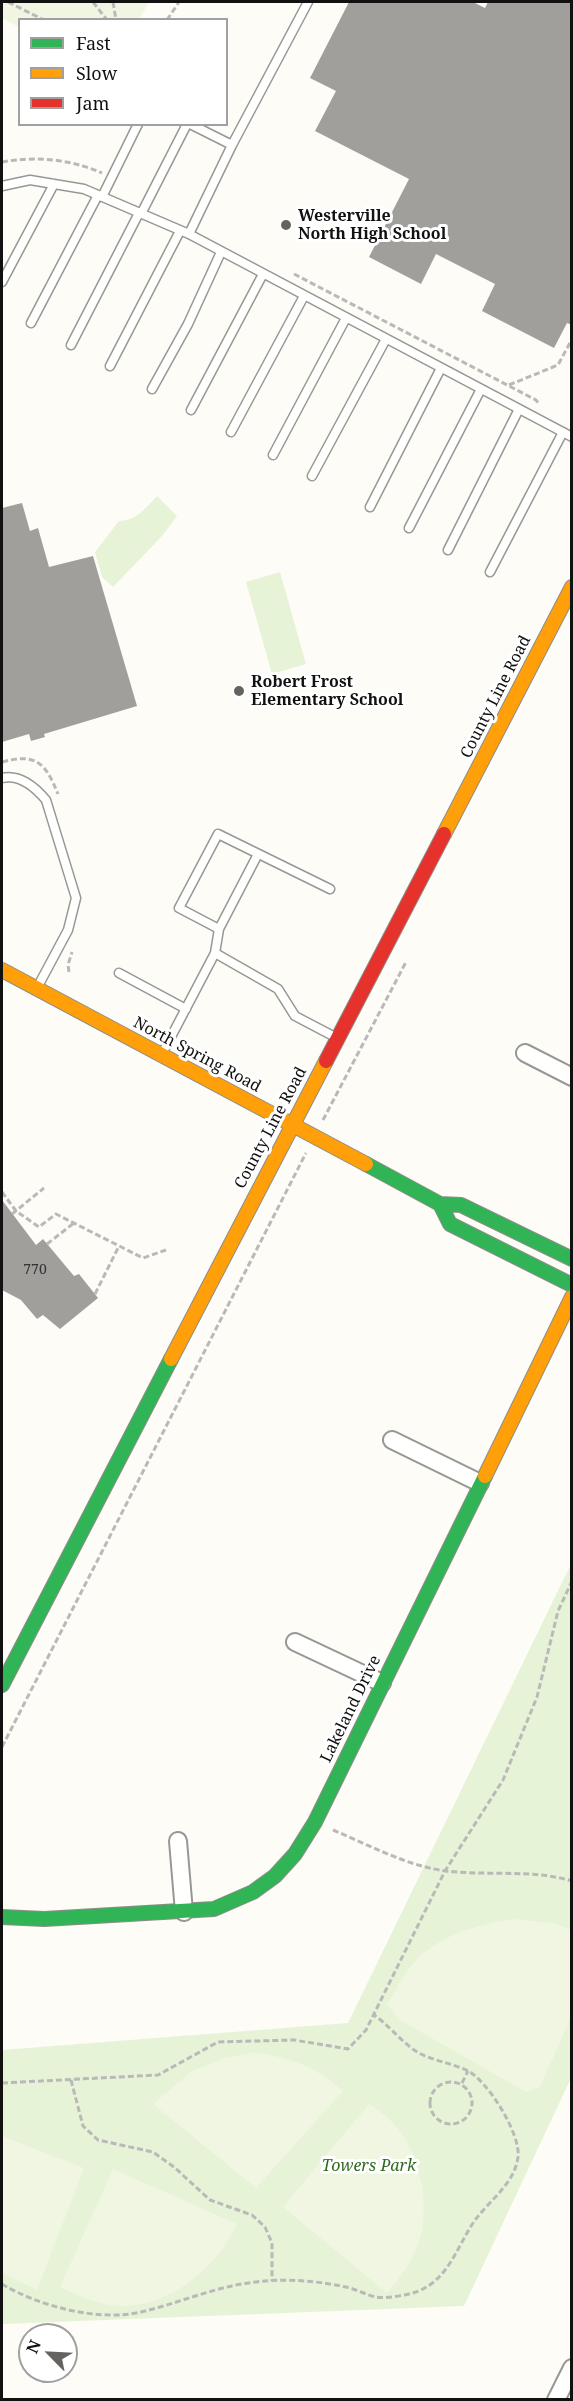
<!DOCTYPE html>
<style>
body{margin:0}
#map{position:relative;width:573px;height:2401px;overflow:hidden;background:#fdfcf7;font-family:"Noto Serif",serif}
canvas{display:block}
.frame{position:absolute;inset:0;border:3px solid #111;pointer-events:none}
.legend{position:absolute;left:18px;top:18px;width:210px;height:108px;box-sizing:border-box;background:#fff;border:2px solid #a0a0a0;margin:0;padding:8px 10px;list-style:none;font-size:18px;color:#111}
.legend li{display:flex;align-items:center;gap:12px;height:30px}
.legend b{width:30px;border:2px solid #a0a0a0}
.north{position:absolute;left:18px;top:2323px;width:60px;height:60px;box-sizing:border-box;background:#fff;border:2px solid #a0a0a0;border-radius:50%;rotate:294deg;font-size:16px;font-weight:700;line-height:24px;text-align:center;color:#111}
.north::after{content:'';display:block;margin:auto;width:21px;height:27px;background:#646362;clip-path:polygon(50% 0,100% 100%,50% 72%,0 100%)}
</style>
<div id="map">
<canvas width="573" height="2401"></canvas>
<div class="frame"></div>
<ul class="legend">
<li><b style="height:8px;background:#30b455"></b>Fast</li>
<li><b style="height:8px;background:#ff9f0a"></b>Slow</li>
<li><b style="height:8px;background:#e5322d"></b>Jam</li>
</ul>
<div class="north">N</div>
</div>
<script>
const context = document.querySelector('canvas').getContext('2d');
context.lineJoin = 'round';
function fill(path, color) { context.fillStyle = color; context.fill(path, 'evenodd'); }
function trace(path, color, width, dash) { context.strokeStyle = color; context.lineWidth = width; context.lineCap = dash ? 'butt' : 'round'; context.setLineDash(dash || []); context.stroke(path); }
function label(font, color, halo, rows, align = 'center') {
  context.font = font + ' "Noto Serif",serif'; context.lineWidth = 6; context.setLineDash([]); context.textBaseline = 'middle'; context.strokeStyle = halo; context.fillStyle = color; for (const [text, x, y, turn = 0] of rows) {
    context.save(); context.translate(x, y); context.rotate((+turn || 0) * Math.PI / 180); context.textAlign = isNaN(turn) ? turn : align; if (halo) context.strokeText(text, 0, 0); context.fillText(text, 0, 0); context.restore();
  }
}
fill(new Path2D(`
 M157,496L177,516L163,535L113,587L102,577L95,552L119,521C137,520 145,509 157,496Z
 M280,572L306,664L272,674L246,582Z
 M571,1564V2078L464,2306L2,2324V2050L348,2023Z`), '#e7f3d7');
fill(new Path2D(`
 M2,2H149L139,19L20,20L19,27L2,18Z
 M515,1919L556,1924L571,1930V2017L540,2087L526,2092L398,2019L387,2004C395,1992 402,1977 412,1965C436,1935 480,1924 515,1919Z
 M256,2052C295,2060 311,2064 343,2091L256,2188L153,2104L192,2071L224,2058Z
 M369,2104C382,2113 394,2122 403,2135C422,2165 431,2213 417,2247C410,2265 399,2279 387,2293L283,2207Z
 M2,2136L84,2168L37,2290L2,2273Z
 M113,2169L237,2224C217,2267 169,2309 117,2306C97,2304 78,2296 60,2287Z`), '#f0f6e1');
fill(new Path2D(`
 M349,2H473L485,8L488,2H572V325L567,323L554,348L482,311L495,284L436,254L421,284L369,257L409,179L315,131L336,91L310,78Z
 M22,503L30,531L38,528L49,567L93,556L137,706L44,734L45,737L31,741L29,734L2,742V508Z
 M2,1200L36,1245L43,1239L74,1276L79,1274L98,1298L60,1329L43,1315L37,1319L21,1300L2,1290Z`), '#a19f9c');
const lane = new Path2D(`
 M190,124L232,145
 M2,186L30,180L84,189L189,234L572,437
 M102,197L138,124
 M141,214L187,124
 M189,234L232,145L308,2
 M2,282L54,184
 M31,323L98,195
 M71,345L139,213
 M110,366L180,231
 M152,389L188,324L221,252
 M191,410L263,274
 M231,432L304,296
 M273,455L346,318
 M312,476L386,339
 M370,507L441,368
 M409,528L481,389
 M448,550L519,409
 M490,572L563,432
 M2,778C19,774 35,787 46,800L76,898L68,930L37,988
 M258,854L219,929L179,908L218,834L330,889
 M215,953L219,929
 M119,973L186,1009
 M162,1054L215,953L278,989L295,1016L337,1038`);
const street = new Path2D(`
 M525,1053L572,1077
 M392,1440L480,1483
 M295,1642L382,1683
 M178,1841L184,1912
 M556,2400L572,2368`);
const fast = new Path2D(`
 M366,1164L440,1204L461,1205L572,1259
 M440,1204L450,1224L572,1285
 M2,1685L171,1359
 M2,1917L44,1919L214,1909L253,1892L275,1876L295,1854L315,1822L485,1476`);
const slow = new Path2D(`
 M444,834L572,587
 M2,970L366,1164
 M171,1359L326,1061
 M485,1476L572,1297`);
const jam = new Path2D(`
 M326,1061L444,834`);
trace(lane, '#979795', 11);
trace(street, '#979795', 20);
trace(fast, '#8e8d8b', 16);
trace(slow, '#8e8d8b', 16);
trace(jam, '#8e8d8b', 16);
trace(new Path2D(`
 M8,2L44,20
 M93,2L107,20
 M113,2L116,20
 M167,20L179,2
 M2,162C36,156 70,159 102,173
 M294,274L536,400L539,404
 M509,385L558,365L572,339
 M2,762C36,753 45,762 58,794
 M69,972L68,965L72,952
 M323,1120L406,962
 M2,1192L16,1211L39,1227L56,1214L143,1258L166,1250
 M12,1214L44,1188
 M47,1244L74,1223
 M95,1294L119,1246
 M2,1747L306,1153
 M333,1830C369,1845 407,1866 446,1871C487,1876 532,1869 572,1881
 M71,2080L83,2126L98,2140L153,2152L174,2167L210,2200L252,2215L265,2227L272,2243V2281
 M430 2103a21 21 0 1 1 42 0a21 21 0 1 1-42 0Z
 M2,2083L158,2075L218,2042L294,2040L348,2049L366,2030L445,1871L503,1780L537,1697L558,1611L572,1581
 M462,2083L468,2071
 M2,2284C38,2306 99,2322 141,2312C180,2303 216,2286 256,2282C286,2278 317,2281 346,2287C356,2289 366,2295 376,2297C386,2299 407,2295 416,2292C449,2280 457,2246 475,2220C490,2200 515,2183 518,2157C521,2134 487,2079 466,2070C451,2063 434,2061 419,2053C403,2044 390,2026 374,2015`), '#b9b9b8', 3, [6, 3]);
trace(lane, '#fffffe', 8);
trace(street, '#fffffe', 16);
trace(fast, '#30b455', 14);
trace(slow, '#ff9f0a', 14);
trace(jam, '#e5322d', 14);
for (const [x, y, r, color] of [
 [286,225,6,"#646362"],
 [239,691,6,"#646362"]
]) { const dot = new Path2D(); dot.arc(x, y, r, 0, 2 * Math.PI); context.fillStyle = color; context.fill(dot); trace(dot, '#fff', 2); }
label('14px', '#353434', null, [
 ["770",35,1270]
]);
label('bold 16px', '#111', '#fff', [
 ["Westerville",298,216],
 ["North High School",298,234],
 ["Robert Frost",251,682],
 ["Elementary School",251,700]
], 'left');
label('16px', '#111', '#fff', [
 ["County Line Road",496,697,-63],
 ["North Spring Road",197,1055,28],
 ["County Line Road",271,1128,-62],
 ["Lakeland Drive",351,1709,-64]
]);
label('italic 16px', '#2f6b1f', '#fff', [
 ["Towers Park",369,2166]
]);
</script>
